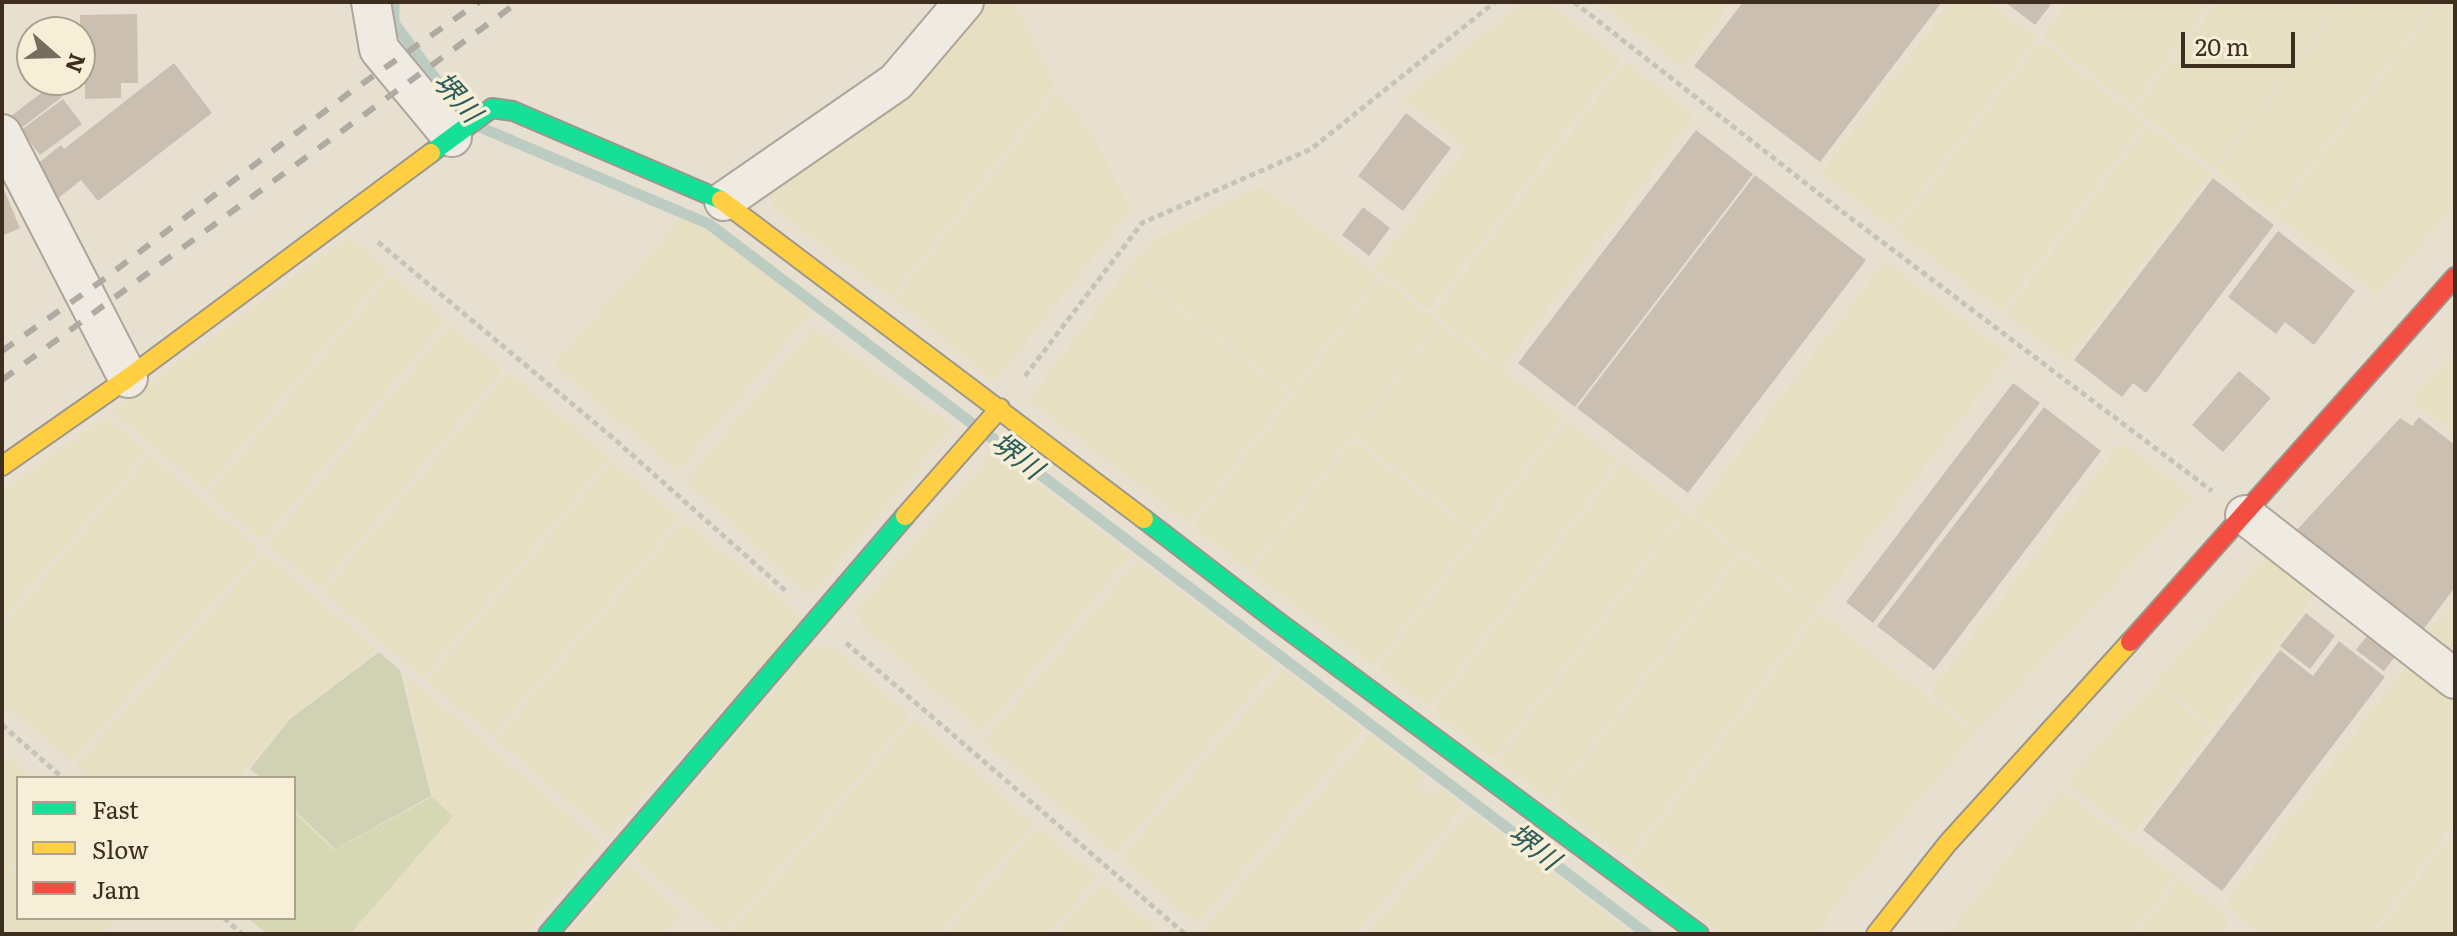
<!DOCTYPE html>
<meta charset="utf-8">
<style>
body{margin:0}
#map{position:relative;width:2457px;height:936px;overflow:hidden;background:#e7e0d1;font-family:Literata,serif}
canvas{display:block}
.frame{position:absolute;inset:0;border:4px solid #3d2e20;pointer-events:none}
.legend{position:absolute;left:16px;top:776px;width:280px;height:144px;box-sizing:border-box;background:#f7eed8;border:2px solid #ada18e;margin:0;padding:10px 14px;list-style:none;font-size:24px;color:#3d2e20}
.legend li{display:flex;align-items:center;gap:16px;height:40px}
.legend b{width:40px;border:2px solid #ada18e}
.north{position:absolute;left:16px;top:16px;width:80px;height:80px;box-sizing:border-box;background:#f7eed8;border:2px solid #ada18e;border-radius:50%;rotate:110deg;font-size:22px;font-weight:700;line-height:32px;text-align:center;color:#3d2e20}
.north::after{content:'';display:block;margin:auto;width:28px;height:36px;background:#786c5e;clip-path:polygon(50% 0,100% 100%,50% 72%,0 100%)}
.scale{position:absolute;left:2181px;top:32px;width:114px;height:36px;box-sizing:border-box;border:4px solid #3d2e20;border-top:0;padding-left:10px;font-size:24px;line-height:28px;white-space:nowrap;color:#3d2e20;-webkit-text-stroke:6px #f7eed8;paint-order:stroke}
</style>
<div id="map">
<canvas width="2457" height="936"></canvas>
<div class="frame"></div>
<ul class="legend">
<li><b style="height:10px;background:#16e098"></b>Fast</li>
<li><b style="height:10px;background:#ffcf43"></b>Slow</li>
<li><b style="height:10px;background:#f24e42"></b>Jam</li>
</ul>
<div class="north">N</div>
<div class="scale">20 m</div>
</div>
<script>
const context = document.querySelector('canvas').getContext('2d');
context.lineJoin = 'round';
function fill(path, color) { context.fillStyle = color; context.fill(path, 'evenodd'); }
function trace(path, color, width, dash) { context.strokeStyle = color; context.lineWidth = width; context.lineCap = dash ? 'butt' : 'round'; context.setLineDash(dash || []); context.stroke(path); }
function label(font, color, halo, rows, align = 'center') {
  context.font = font + ' Literata,"Noto Sans JP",serif'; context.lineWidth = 7; context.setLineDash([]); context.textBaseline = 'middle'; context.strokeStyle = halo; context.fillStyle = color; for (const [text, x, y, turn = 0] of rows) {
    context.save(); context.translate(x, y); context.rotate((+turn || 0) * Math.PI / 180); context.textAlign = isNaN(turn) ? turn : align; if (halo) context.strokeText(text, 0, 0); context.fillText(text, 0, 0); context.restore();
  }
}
fill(new Path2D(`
 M985,2H1013L1055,87L891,298L772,206L770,190L912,91Z
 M1525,2H1547L1621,59L1429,310L1375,268L1466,147L1403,99Z
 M1598,2H1732L1683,67Z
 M1951,2H1988L2037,39L1893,228L1821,173Z
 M2068,2H2211L2132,106L2042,37Z
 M2217,2H2342L2214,169L2135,109Z
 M2345,2H2436L2273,215L2216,170Z
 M2439,2H2455V207L2377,294L2276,216Z
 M2040,41L2145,122L2001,311L1896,230Z
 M1625,62L1695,116L1503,367L1433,313Z
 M1057,92L1092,133L1132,209L995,381L895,299Z
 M2148,125L2211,173L2067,361L2005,314Z
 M1261,186L1379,276L1291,392L1128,268L1156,239Z
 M684,216L706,229L813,311L678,471L553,364Z
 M348,237L389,270L204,490L112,412Z
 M1885,261L2009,356L1817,608L1693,513Z
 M1127,270L1289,394L1190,524L1028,400Z
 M392,274L445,321L262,541L208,494Z
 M1381,278L1439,322L1249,570L1193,526Z
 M1441,323L1564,417L1476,531L1354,437Z
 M450,325L503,369L319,589L267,544Z
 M813,328L953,427L810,596L686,481Z
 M2455,352V434L2411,400Z
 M508,372L609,458L423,678L323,592Z
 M106,417L147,452L2,619V492Z
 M1566,420L1619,460L1430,708L1377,668Z
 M1352,440L1475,534L1374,666L1251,572Z
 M2121,442L2193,498L1978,731L1929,693Z
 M994,451L1131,555L982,732L862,625L857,609Z
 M150,455L260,550L71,761L2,702V626Z
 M612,462L680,518L492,736L426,681Z
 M1622,462L1684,510L1494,758L1433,710Z
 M1686,512L1739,552L1550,800L1497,760Z
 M683,521L806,619L608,836L495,739Z
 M264,553L377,650L289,719L239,778H89L75,766Z
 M2270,553L2318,591L2214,726L2155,682Z
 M1742,554L1816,610L1627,859L1552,802Z
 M1138,560L1276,665L1116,854L983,741Z
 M2455,599V657L2427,636Z
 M1819,613L1976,733L1916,803L1836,905L1817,934H1724L1630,862Z
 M823,645L834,649L911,716L724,933L633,858L811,648Z
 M2410,661L2455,695V822L2370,934H2263L2224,905Z
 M1283,669L1363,730L1197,924L1120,858Z
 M404,673L602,844L552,901L433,797Z
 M2154,684L2212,729L2133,835L2065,783Z
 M914,719L1034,823L938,934H729Z
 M1369,734L1424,776L1418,785L1432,797L1440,788L1464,806L1356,934H1208L1203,930Z
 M11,758L34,778H18V860L2,879V768Z
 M2061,790L2176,877L2132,934H1948Z
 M1470,811L1633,934H1366Z
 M453,816L552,903L525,934H351Z
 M1038,826L1097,878L1048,934H945Z
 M2455,830V934H2375Z
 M18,864V918H115L102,934H2V883Z
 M627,864L682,912L663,934H568Z
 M2179,879L2231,919L2220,934H2137Z
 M1101,881L1157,930L1153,934H1056Z`), '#e6dfc2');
fill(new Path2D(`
 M432,797L453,816L350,934H267L248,918H294V812L334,850Z`), '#d6d7b3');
fill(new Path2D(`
 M379,652L400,670L431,796L335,849L294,810V778H261L250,769L290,719Z`), '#d1d1b3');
trace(new Path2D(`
 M394,2V23L464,117
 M482,128L709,224L974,425
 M988,435L1647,934`), '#bcccc2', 11);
fill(new Path2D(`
 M1743,2H1942L1820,162L1694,66Z
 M2005,2H2053L2035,25Z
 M137,14L138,83H121V98L85,99V80H80V15Z
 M174,63L212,113L98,201L81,180L56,200L32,168L61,145L64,149Z
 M53,84L62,97L20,129L11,116Z
 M63,99L82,124L40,155L21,130Z
 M1406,113L1451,148L1403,211L1358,176Z
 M1696,130L1753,174L1575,407L1518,363Z
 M1755,175L1866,260L1688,493L1577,408Z
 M2213,178L2274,225L2146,393L2133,383L2122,397L2074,360Z
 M2,185L20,228L2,236Z
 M1363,207L1390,228L1369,256L1342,235Z
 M2278,231L2355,291L2314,345L2285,322L2276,334L2228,297Z
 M2239,371L2271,398L2223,452L2192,425Z
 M2013,383L2040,403L1873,623L1846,602Z
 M2044,407L2101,451L1934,670L1877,626Z
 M2419,417L2455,445V587L2423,630L2295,532L2400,418L2412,426Z
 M2306,613L2335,636L2310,669L2280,646Z
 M2369,633L2397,654L2384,671L2356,650Z
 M2339,641L2385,677L2222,891L2143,830L2280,650L2313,676Z`), '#cbbfb2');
const street = new Path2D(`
 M371,2L379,49L452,137
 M2,134L128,378
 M724,201L896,82L964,2
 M2245,515L2455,679`);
const fast = new Path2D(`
 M431,153L492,108L513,111L721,200
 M1144,519L1274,619L1699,934
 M548,934L905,516`);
const slow = new Path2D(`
 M721,200L1144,519
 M2,466L128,378L431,153
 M905,516L1000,408
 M1876,934L1947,844L2130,642`);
const jam = new Path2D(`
 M2130,642L2455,277`);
trace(street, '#ada599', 42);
trace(fast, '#9c958a', 22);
trace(slow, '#9c958a', 22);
trace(jam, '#9c958a', 22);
trace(new Path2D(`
 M1574,2L1836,207L2212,491
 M378,242L613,438L787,592
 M1025,376L1142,223L1311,149L1495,2
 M846,643L1185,934
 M2,725L63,778
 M224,918L242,934`), '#c8c2b9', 5, [6, 4]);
trace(street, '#efebe3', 38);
trace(fast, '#16e098', 18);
trace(slow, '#ffcf43', 18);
trace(jam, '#f24e42', 18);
trace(new Path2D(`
 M2,351L100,282L349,93L479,2
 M2,380L518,2`), '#afaaa2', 6, [14, 14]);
label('italic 28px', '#2f5d5a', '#f7eed8', [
 ["堺川",456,98,48],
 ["堺川",1016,457,37],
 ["堺川",1533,848,37]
]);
</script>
